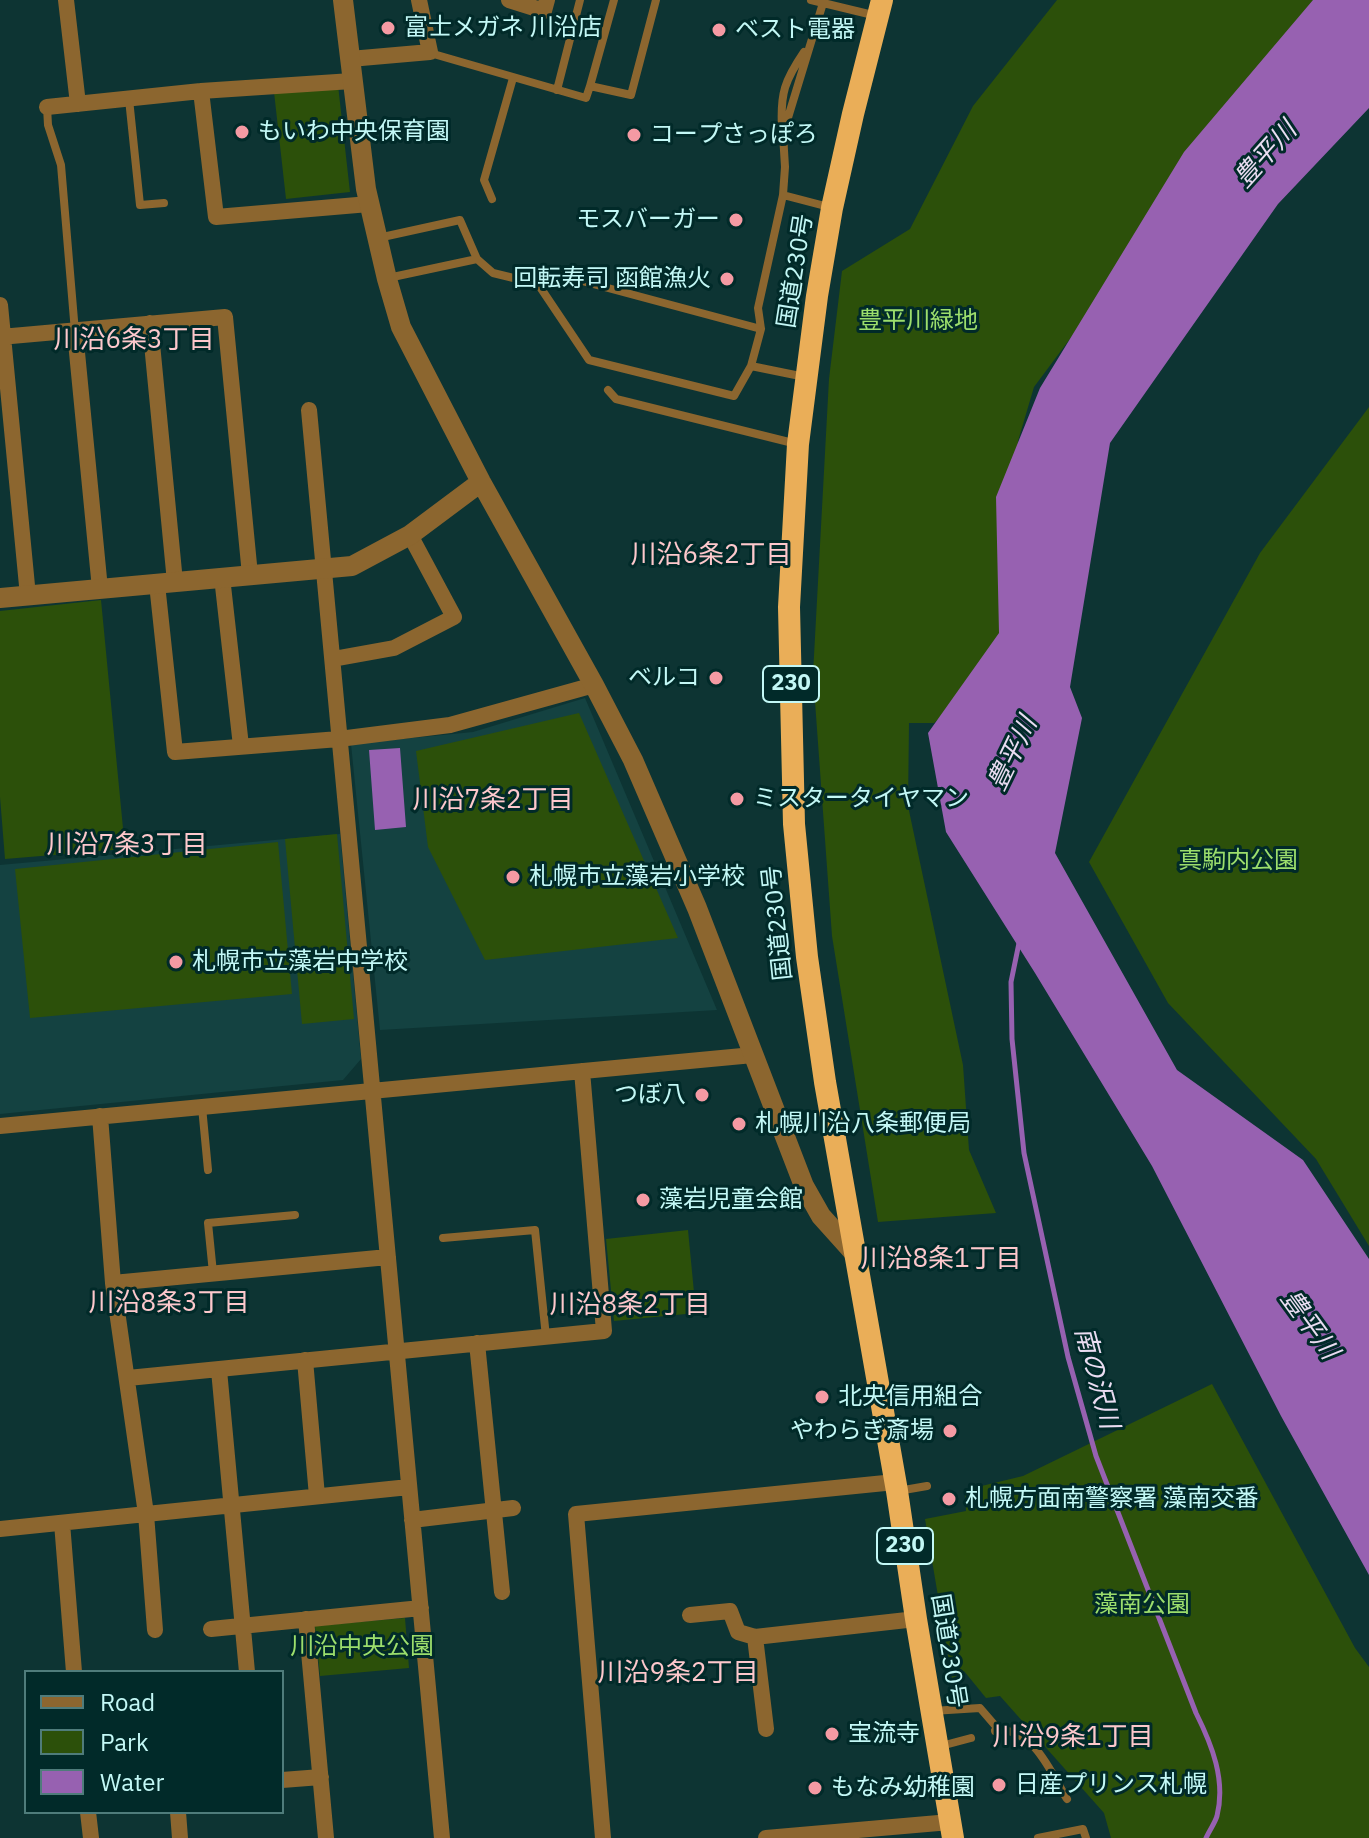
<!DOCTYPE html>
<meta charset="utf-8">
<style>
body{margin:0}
#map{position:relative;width:1369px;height:1838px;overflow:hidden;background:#0d3433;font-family:"IBM Plex Sans",sans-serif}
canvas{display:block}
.legend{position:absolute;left:24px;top:1670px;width:260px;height:144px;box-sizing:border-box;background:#012a29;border:2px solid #4f7c7b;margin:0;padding:10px 14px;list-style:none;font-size:24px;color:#c3f8f6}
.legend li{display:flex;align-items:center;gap:16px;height:40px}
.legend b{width:40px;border:2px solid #4f7c7b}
</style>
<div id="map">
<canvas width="1369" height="1838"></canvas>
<ul class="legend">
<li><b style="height:10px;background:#8c662f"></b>Road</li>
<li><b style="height:22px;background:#2c500a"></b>Park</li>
<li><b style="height:22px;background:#9761b1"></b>Water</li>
</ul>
</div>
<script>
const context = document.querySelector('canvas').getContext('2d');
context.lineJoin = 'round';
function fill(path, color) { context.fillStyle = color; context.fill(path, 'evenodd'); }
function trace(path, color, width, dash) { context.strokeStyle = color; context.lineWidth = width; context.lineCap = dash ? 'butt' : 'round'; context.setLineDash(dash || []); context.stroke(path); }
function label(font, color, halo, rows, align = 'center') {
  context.font = font + ' "IBM Plex Sans","Noto Sans JP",sans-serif'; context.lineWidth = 6; context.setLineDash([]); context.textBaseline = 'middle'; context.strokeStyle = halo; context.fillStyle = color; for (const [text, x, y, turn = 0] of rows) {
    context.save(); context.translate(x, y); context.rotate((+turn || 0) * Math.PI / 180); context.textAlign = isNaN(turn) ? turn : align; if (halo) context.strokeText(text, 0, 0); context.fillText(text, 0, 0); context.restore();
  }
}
fill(new Path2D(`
 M585,698L717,1010L380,1030L351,744L473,732Z
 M340,834L361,1059L343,1080L0,1114V865Z`), '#144241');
fill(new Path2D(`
 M1057,0H1323L1034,387L1018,441L1009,628L970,690L934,723H909L908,806L963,1065L969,1150L996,1213L878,1222L832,936L813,674L829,379L842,271L910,229L973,106Z
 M338,85L350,192L286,199L274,92Z
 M1369,407V1246L1316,1159L1168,1003L1089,862L1260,553Z
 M101,600L125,849L5,859L0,797V611Z
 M579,713L678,938L485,960L428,847L416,751Z
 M337,834L354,1019L302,1024L285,839Z
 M278,842L292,994L30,1018L15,869Z
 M688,1230L696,1313L614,1321L606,1239Z
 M1212,1384L1355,1648L1369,1667V1838H1111L1104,1813L1000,1696L986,1698L964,1671L952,1679L925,1519L966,1511L965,1490L1023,1476Z
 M405,1618L409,1668L320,1676L315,1626Z`), '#2c500a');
fill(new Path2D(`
 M1313,0H1369V108L1278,204L1110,443L1070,687L1082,718L1055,853L1177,1070L1303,1160L1369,1259V1575L1281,1416L1152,1166L1035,973L946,832L928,733L999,633L996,497L1040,388L1184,152Z
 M400,748L406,827L375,830L369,750Z`), '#9761b1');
trace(new Path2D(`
 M1019,943L1011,982L1012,1039L1024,1153L1068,1357L1096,1456L1196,1713C1212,1745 1226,1780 1217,1816C1215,1823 1209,1831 1206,1838`), '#9761b1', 5);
trace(new Path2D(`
 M811,0L877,16
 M430,53L586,98L590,86L631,95L656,0
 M590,86L614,0
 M557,90L580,0
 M129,99L140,205L164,203
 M47,107L48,125L61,165L75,332
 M782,128C780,93 785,80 804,52
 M783,195L829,207
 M492,199L484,180L513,78
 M378,238L460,220L477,259L493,273L530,282L534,278L552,273L761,329
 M388,278L477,259
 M534,278L589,360L734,396L751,366L761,329L758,308L783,195L785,167L783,134L823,3
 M751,366L805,377
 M608,390L616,399L797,444
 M202,1107L208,1170
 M443,1238L535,1230L546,1337
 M213,1273L208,1223L295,1215
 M898,1491L927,1486
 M932,1711L980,1708L999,1730L995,1731
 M999,1730C1035,1730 1051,1773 1067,1799
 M941,1746L971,1738
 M1038,1838L1083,1829L1086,1838`), '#8c662f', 8);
trace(new Path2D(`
 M66,0L78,104
 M509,0L544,11L547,0
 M350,59L430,52L419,0
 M201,91L216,217L369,204
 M47,107L201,91L352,81
 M0,305L28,596
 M150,323L175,582
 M75,332L100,589
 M0,337L225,317L250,575
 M309,410L442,1838
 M222,577L241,746
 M157,584L175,752L339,739L450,725L594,685
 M333,659L394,648L454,617L410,535
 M100,1116L113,1283L146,1514L155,1630
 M0,1126L753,1055
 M113,1283L388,1257
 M477,1343L502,1592
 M305,1360L317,1496
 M219,1370L247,1672
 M128,1378L604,1331L582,1071
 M412,1520L513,1508
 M62,1523L74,1672
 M0,1529L409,1487
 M690,1615L730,1611L738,1632L755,1637L916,1619
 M306,1619L326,1838
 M211,1629L421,1608
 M755,1637L766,1729
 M282,1780L321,1777
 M88,1812L91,1838
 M178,1812L180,1838
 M603,1838L576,1514L895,1482
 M766,1838L950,1822`), '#8c662f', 16);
trace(new Path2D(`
 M343,0L366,189L387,279L401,327L481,482L594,685L633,760L697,908L804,1186L821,1216L856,1255
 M0,598L352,566L410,535L481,482`), '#8c662f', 20);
trace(new Path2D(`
 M882,0L853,114L832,208L817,296L798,444L789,607L794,824L807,957L825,1082L897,1491L916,1619L953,1838`), '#eaae58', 22);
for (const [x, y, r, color] of [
 [388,28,8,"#f49aa3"],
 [719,30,8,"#f49aa3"],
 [242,132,8,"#f49aa3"],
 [634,135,8,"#f49aa3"],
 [736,220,8,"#f49aa3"],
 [727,279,8,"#f49aa3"],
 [716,678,8,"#f49aa3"],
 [737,799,8,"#f49aa3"],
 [513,877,8,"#f49aa3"],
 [176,962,8,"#f49aa3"],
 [702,1095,8,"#f49aa3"],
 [739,1124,8,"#f49aa3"],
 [643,1200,8,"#f49aa3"],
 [822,1397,8,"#f49aa3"],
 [950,1431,8,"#f49aa3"],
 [949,1499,8,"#f49aa3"],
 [832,1734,8,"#f49aa3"],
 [999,1785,8,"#f49aa3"],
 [815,1788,8,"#f49aa3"]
]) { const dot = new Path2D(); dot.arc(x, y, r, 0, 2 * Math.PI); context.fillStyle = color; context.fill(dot); trace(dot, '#012a29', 3); }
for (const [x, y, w] of [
 [791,684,56],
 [905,1546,56]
]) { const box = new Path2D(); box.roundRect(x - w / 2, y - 18, w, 36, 6); context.fillStyle = '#012a29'; context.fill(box); trace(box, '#c3f8f6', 2); }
label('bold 22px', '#c3f8f6', null, [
 ["230",791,684],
 ["230",905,1546]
]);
label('24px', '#c3f8f6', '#012a29', [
 ["富士メガネ 川沿店",404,28],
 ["ベスト電器",735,30],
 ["もいわ中央保育園",258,132],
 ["コープさっぽろ",650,135],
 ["モスバーガー",720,220,"right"],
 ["回転寿司 函館漁火",711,279,"right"],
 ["ベルコ",700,678,"right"],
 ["ミスタータイヤマン",753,799],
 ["札幌市立藻岩小学校",529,877],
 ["札幌市立藻岩中学校",192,962],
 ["つぼ八",686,1095,"right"],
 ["札幌川沿八条郵便局",755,1124],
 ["藻岩児童会館",659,1200],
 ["北央信用組合",838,1397],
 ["やわらぎ斎場",934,1431,"right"],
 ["札幌方面南警察署 藻南交番",965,1499],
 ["宝流寺",848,1734],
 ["日産プリンス札幌",1015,1785],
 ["もなみ幼稚園",831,1788]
], 'left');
label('24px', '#c3f8f6', '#012a29', [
 ["国道230号",796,271,-81],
 ["国道230号",778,923,-96],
 ["国道230号",948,1651,81]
]);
label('24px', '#9cde6c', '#012a29', [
 ["豊平川緑地",918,321],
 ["真駒内公園",1238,861],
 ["藻南公園",1142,1605],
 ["川沿中央公園",362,1647]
]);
label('italic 26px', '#eaddf2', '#012a29', [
 ["豊平川",1266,155,-48],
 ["豊平川",1013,754,-64],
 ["豊平川",1309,1325,54],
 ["南の沢川",1096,1378,75]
]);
label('26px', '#fdc8cc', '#012a29', [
 ["川沿6条3丁目",134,340],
 ["川沿6条2丁目",711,555],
 ["川沿7条2丁目",493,800],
 ["川沿7条3丁目",127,845],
 ["川沿8条1丁目",941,1259],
 ["川沿8条3丁目",169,1303],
 ["川沿8条2丁目",630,1305],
 ["川沿9条2丁目",678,1673],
 ["川沿9条1丁目",1073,1737]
]);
</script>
